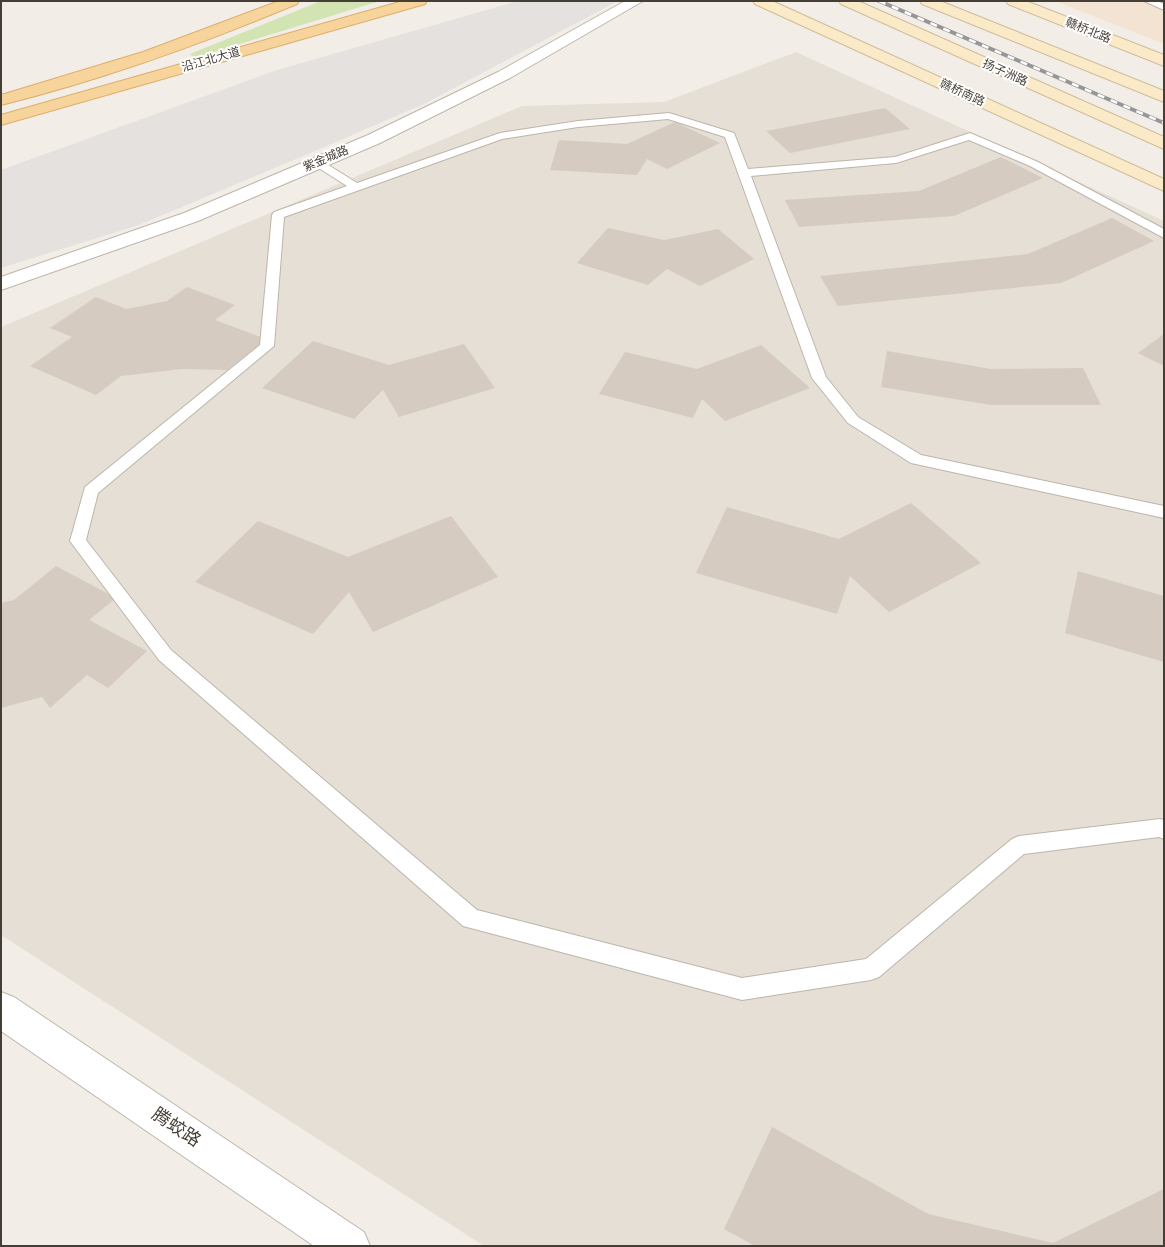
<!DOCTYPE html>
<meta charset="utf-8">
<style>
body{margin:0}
#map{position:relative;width:1165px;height:1247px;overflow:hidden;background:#f2eee7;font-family:"Fira Sans Condensed",sans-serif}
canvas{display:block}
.frame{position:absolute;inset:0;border:2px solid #453e36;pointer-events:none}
</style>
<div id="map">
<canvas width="1165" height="1247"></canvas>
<div class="frame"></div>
</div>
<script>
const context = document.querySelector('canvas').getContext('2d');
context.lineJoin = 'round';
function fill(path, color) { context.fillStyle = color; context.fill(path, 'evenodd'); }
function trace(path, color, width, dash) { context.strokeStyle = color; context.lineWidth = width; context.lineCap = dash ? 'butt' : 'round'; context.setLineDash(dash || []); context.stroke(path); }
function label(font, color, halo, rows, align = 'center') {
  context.font = font + ' "Fira Sans Condensed","Noto Sans SC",sans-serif'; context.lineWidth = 4; context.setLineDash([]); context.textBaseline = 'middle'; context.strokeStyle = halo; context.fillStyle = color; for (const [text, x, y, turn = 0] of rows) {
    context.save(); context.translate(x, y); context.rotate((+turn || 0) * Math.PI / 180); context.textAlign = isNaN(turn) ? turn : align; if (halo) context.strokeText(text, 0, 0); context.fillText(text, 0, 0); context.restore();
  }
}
fill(new Path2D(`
 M796,52L1164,221V1246H484L1,935V327L522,106L664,102Z`), '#e6dfd5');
fill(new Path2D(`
 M1055,1H1164V44Z`), '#f3e3d3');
fill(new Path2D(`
 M321,1H380L194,58L190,54Z`), '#d2e4b2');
fill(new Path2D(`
 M518,1H618L424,104L315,151L139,225L1,268V170L277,70Z`), '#e4e1df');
fill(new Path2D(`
 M885,108L910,129L790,153L766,131Z
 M675,122L720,143L667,169L647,159L637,175L550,170L559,140L627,144Z
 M1001,157L1043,178L954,216L799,227L785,200L919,191Z
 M1112,218L1154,241L1061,283L838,306L820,276L1028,254Z
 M608,228L664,240L718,229L754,259L700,286L667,269L648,285L577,263Z
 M187,287L235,305L215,320L266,339L227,370L182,369L121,376L96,395L30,366L72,337L50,328L96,297L126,309L167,301Z
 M1164,334V366L1138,353Z
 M313,341L389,365L464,344L495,388L399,417L383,390L354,419L262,388Z
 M761,345L810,388L725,421L702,399L693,418L599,394L625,352L697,369Z
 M887,351L991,369L1083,368L1101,405H991L881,387Z
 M911,503L981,563L889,612L850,576L837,614L696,573L727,507L839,539Z
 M451,516L498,577L373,632L349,592L313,634L195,582L258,521L348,557Z
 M56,566L116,598L89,620L147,651L108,688L87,675L50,708L42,697L1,708V603L14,600Z
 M1078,571L1164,596V662L1065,633Z
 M772,1127L928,1214L1053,1243L1164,1189V1246H755L724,1229Z`), '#d6cbc0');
const service = new Path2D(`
 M1144,1H1157L1164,4V10Z
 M669,113L734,133L748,169L895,157L970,133L1038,162L1164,229V238L1030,166L969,140L896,163L751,176L826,377L858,417L921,455L1164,506V518L911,463L848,423L812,378L725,137L668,119L578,127L502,139L284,217L274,346L98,493L86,540L171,650L477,910L742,978L866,959L1012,839L1019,836L1160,819L1164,820V839L1159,837L1024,854L879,977L871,980L742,1000L463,926L159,660L70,541L85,487L260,345L272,215L274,212L347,186L314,165L312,163L314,161H322L357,183L500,133L578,121Z`);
const minor = new Path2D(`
 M625,1H643L510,78L380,143L198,221L1,290V277L184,213L368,135L498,72Z
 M1,992L14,997L364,1232L370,1246H314L1,1031Z`);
const secondary = new Path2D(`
 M753,1H772L1164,179V191L755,4Z
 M839,1H858L1164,137V149L841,4Z
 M920,1H940L1164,91V102L922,4Z
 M1006,1H1026L1164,55V66L1008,4Z`);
const primary = new Path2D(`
 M279,1H299L297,4C201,44 102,80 1,105V95L143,52Z
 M403,1H427L425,4L1,125V115Z`);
trace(service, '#bdb5aa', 2);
trace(minor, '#bdb5aa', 2);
trace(secondary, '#cfbc99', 2);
trace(primary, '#dcaf6c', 2);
fill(service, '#fff');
fill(minor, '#fff');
fill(secondary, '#fbeac8');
fill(primary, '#f7d49b');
const rail = new Path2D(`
 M879,1L1164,123`);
trace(rail, '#969696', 4);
trace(rail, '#fff', 2.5, [7]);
label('12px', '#453e36', '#fff', [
 ["赣桥北路",1088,31,22],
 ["沿江北大道",211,60,-16],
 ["扬子洲路",1005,73,24],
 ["赣桥南路",962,93,25],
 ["紫金城路",326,159,-23]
]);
label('18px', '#453e36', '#fff', [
 ["腾蛟路",176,1128,34]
]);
</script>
